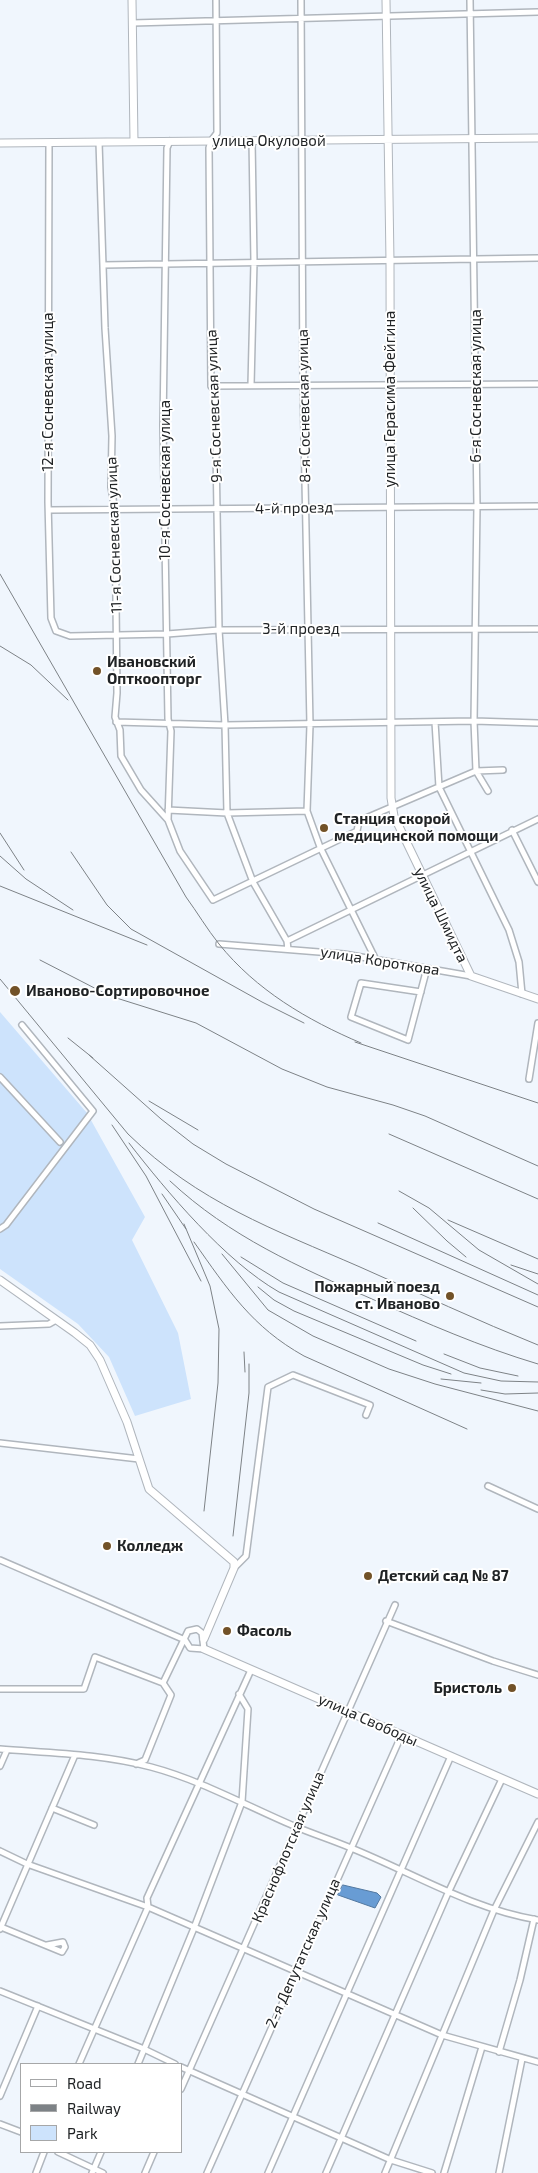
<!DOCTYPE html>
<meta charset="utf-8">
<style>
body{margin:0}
#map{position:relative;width:538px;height:2173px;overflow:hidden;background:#f0f6fd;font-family:"Exo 2",sans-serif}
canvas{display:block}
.legend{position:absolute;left:20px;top:2063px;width:162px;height:90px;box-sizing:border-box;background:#fff;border:1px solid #a6a7a8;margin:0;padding:6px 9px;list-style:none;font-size:15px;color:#202325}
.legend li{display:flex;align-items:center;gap:10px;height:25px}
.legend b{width:25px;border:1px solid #a6a7a8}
</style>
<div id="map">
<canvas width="538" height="2173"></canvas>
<ul class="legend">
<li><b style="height:6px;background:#fff"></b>Road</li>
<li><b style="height:6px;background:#7d8286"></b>Railway</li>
<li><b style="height:14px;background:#cde3fc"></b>Park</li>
</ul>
</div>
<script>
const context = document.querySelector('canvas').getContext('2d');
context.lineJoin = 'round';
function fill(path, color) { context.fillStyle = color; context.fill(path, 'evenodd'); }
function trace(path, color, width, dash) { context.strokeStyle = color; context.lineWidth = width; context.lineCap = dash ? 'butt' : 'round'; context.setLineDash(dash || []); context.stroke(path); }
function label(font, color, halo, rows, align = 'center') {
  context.font = font + ' "Exo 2",sans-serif'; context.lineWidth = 4; context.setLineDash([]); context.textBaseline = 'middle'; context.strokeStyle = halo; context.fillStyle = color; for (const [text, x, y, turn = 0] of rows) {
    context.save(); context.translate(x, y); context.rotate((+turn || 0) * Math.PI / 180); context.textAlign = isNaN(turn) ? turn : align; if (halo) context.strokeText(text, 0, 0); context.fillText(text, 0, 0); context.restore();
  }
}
fill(new Path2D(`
 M0,1012L87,1113L145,1217L132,1240L178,1333L191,1399L135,1416L109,1357L78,1324L0,1269Z`), '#cde3fc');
const water = new Path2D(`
 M343,1885L377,1893L381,1897L375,1908L338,1895Z`);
fill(water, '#689cd4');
trace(water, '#5278a0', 1);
const street = new Path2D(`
 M216,0L217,133L211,141L209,148L211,386L215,392L219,630L225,725L227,813L253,882L287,941L288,949
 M301,0L303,384L310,725L307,811L320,847L376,960
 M470,0L477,506L474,721L476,771
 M132,23L538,12
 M99,142L105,328L112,436L111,487L115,511L117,693L115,717L120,730L121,756L141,790L168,820L180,851L213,900L357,831L359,821L476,771L503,770
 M49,143L48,502L51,618L56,631L70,636L167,634L219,630L538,629
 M103,265L538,258
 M251,385L254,262L252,140
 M211,386L538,384
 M50,510L538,506
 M116,722L225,725L474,721L538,723
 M435,722L439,787L509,930L519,962L522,994
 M476,771L488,791
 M168,810L227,813L307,811
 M168,820L171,731L168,719L163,425L167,148L170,141
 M512,830L538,882
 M287,941L538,819
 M219,944L344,954L471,976
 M421,992L361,983L351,1017L408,1040L427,968
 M0,1077L60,1142
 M529,1079L538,1023
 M0,1229L6,1225L93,1111L22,1025
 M0,1326L49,1324L56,1320
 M0,1443L139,1459
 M488,1486L538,1509
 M0,1560L185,1640
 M234,1568L246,1556L268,1387L293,1375L370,1405L366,1415
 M386,1621L493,1661L538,1675
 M0,1689H84L95,1657L163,1683
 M0,1749C50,1753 102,1754 151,1767C200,1780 247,1806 294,1826C313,1834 332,1840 351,1848C413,1873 471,1909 538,1920
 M136,1764L145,1760L171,1695L163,1683L188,1631L197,1629L202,1633L204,1649L190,1648L185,1640
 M0,1766L7,1750
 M52,1808L94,1825
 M0,1851L27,1864L148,1907L442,2035L538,2062
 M1,1927L62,1952L65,1947L63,1942L47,1945
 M0,1929L75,1755
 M0,1991L144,2049L175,2064
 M499,2052L520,1980L534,1919
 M79,2064L148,1907L147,1898L251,1670
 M138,2064L194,1928L242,1802L248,1709L239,1694
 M181,2067L391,2160L432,2173
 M181,2089L395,1605
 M0,2096L38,2006
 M0,2124L21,2132
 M58,2152L103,2173
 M36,2173L44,2152
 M92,2173L101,2152
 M145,2173L154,2152
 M207,2173L402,1734
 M268,2173L451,1756
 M326,2173L448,1893L502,1779
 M385,2173L494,1910L538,1822
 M444,2173L482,2047
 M499,2173L522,2059`);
const secondary = new Path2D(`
 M132,0L134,141
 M386,0L390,261L391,798L394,816L471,976L538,999
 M0,143L538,138
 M0,1280L75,1333L90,1345L100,1360L127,1422L149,1489L234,1562V1568L204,1639
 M204,1649L538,1794`);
trace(street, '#b0b6bd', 8);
trace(secondary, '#b0b6bd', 9);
trace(street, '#fff', 5);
trace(secondary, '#fff', 7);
trace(new Path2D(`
 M0,574L186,897C197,912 207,929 219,944C256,990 307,1020 361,1043
 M0,646L31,665L68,700
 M0,833L24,870
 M71,852L107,905L131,929L262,1002L304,1023
 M0,856L26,879L73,910
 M0,886L147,945
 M40,960L110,996L196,1023L282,1069L327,1087L393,1105L425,1116L538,1166
 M0,979L128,1134C199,1203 273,1229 360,1267C419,1293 478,1321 538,1345
 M68,1038L93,1058
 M355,1042L538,1103
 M89,1055L161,1119L193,1144L226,1164L314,1209L538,1307
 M149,1101L198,1130
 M112,1125L146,1176L201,1281
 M389,1134L538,1199
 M129,1143C167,1192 225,1261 279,1292L464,1373L501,1381L538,1382
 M170,1181C230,1237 299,1267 372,1299C426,1323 481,1347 538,1364
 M399,1191L429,1208L479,1250L538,1284
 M162,1194L186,1229
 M413,1208L447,1241L466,1257
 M448,1220L538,1259
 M378,1223L538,1295
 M184,1224L210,1286L219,1329L218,1383L204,1511
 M194,1242C228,1290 252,1327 304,1356L467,1429
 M222,1254L268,1310L313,1336L389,1369L435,1384L538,1411
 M241,1257L283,1283L416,1341
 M511,1265L538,1274
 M258,1287L274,1300L294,1311L423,1365L451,1374
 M244,1352L245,1372
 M444,1354L480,1368L518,1376
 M441,1379L481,1383
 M481,1390L505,1394L538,1393
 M233,1536L249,1393V1364`), '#7d8286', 1);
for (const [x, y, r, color] of [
 [97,671,5,"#725228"],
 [324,828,5,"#725228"],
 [15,991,6,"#725228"],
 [450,1296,5,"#725228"],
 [107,1546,5,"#725228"],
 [368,1576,5,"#725228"],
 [227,1631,5,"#725228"],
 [512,1688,5,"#725228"]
]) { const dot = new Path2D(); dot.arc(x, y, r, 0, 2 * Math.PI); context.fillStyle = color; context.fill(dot); trace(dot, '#fff', 2); }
label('15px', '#202325', '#fff', [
 ["улица Окуловой",269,141],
 ["6-я Сосневская улица",476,386,-90],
 ["12-я Сосневская улица",48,392,-90],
 ["улица Герасима Фейгина",390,399,-90],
 ["9-я Сосневская улица",214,406,-92],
 ["8-я Сосневская улица",304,406,-91],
 ["10-я Сосневская улица",165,480,-90],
 ["4-й проезд",294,508,-1],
 ["11-я Сосневская улица",114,535,-92],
 ["3-й проезд",301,629],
 ["улица Шмидта",441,915,64],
 ["улица Короткова",380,961,9],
 ["улица Свободы",368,1720,24],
 ["Краснофлотская улица",288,1847,-67],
 ["2-я Депутатская улица",303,1953,-66]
]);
label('bold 15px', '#202325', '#fff', [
 ["Ивановский",107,662],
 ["Опткоопторг",107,679],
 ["Станция скорой",334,819],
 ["медицинской помощи",334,836],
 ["Иваново-Сортировочное",26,991],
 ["Пожарный поезд",440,1287,"right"],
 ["ст. Иваново",440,1304,"right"],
 ["Колледж",117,1546],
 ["Детский сад № 87",378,1576],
 ["Фасоль",237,1631],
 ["Бристоль",502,1688,"right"]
], 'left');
</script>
